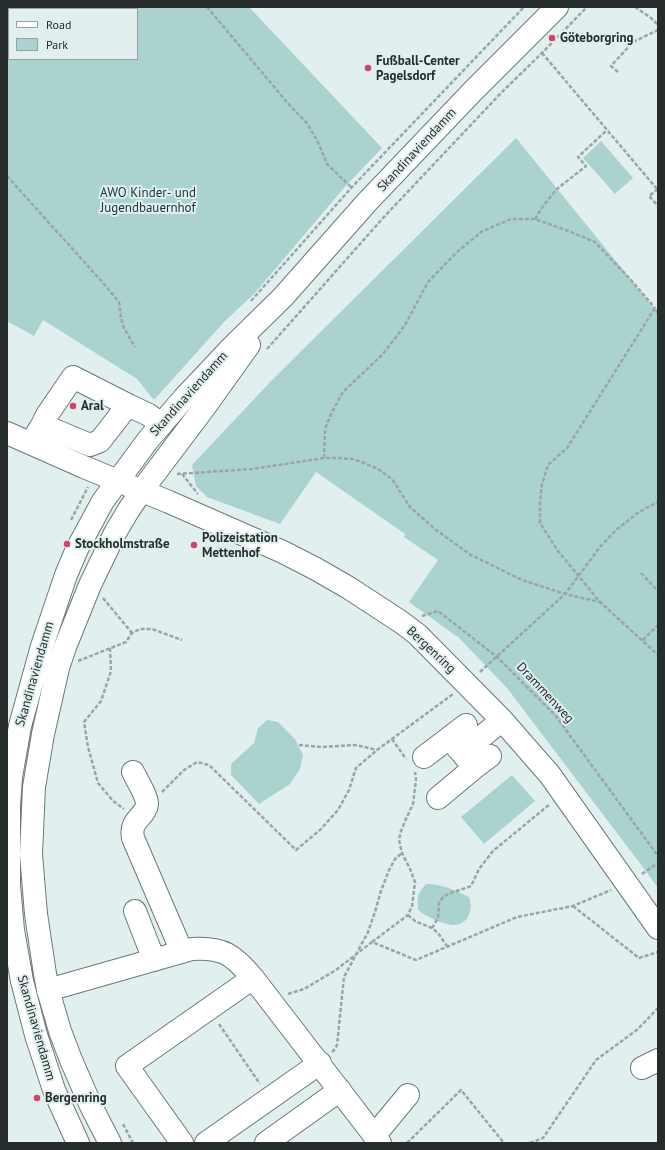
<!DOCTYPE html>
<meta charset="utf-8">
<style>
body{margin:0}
#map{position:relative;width:665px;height:1150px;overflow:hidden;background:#e1f0ef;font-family:"PT Sans",sans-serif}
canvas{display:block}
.frame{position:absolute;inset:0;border:8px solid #272d2c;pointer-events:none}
.legend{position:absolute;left:8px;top:8px;width:130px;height:52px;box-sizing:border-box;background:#e1f0ef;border:1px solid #97a2a1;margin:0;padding:5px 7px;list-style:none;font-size:12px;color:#272d2c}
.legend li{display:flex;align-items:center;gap:8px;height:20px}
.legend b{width:20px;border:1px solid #97a2a1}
</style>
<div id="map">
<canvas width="665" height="1150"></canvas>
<div class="frame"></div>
<ul class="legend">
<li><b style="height:5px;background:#fff"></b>Road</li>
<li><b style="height:11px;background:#aad3d0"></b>Park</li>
</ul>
</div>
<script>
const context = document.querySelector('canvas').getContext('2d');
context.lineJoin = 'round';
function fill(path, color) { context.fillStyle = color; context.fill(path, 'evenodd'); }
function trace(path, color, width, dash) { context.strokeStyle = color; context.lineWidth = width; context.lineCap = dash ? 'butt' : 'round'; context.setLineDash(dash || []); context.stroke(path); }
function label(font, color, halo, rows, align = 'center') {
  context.font = font + ' "PT Sans",sans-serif'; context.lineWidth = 4; context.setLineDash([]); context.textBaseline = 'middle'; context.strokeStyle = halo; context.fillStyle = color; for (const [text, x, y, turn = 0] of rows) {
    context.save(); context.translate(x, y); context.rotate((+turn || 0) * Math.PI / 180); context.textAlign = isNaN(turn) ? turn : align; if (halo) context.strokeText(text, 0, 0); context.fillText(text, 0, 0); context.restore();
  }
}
fill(new Path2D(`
 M7,7H249L382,148L343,189L255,293L224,322L154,400L137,379L43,320L34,336L7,321ZM9,9H137V59H9Z
 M516,138L658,313V888L645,870L507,688L459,638L409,602L438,560L404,537L405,534L316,472L280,524L207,497L196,486L192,465L271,381Z
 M601,141L633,178L615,194L583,158Z
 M267,720L278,722L295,739L303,755L300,769L290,784L259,804L231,775V764L254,743L258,728Z
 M512,775L535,801L484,844L461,817Z
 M426,884C442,884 455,890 469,897C474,910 468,926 452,925C442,924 425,916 418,910C417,897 417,894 426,884Z`), '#aad3d0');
const minor = new Path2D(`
 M42,425L47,415L73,377L128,405
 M7,433L84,467L169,502L283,552L316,569L349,588L401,622L417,634L502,720L550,775L658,928
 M31,443L42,425L90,445L100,441L128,405L149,415L161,425
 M449,738L466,725
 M424,757L449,738L462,753L502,720
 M474,768L490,756
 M133,772C137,780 147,796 147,804C146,817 129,819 133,838L182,952
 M438,798L474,768L462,753
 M135,911L154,960
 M48,990L192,949C224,947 233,955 253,978L380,1143
 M642,1068L658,1060
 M374,1136L408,1095
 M182,1143L127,1066L253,978
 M206,1143L320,1063
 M266,1143L340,1090`);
const major = new Path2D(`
 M78,1143L54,1090L36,1035L22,981L13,930L9,885V806L11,777L20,726L42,646L66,575L77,549L103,501L148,440L184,398L233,346L283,297L368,201L473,91L557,7
 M110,1143L91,1106L71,1060L60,1031L48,990L45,974L36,914L31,854L34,787L43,734L58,668L65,647L90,585L115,533L128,511L142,490L204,408L249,345`);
trace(minor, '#6b7978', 24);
trace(major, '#6b7978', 24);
trace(new Path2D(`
 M207,7L291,107L307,123L318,142L327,164L352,188
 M635,7L651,18L658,25
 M103,9L107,7
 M7,44H9
 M542,53L657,189
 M618,72L611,66L633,42L658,30
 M7,176L104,284L119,302L121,318L124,328L135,347
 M658,189L649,196L658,206
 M535,219L543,206L557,189L586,166L578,157L607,130
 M251,301L352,187L524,7
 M658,313L655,308L567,448L548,465L542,484L540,502V523L558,551L600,602L658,655
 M267,349L383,218L501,93L542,53L587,7
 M324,458L325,429L332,412L343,392L383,354L405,325L428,282L456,253L481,232L511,219H535L571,232L595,242L631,280L655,308
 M177,474L252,469L324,458H338L353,459L364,463L378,469L392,479L410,507L436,530L471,555L522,580L565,594L600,602
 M182,474L198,494
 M71,520L88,487
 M641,573L658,591
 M103,598L132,633
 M422,616L438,611L497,657L555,715L658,856
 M643,640L658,625
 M110,648L111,671L101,701L84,722L88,747L98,783L113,801L124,809
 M78,661L126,642L132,633L140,629H152L182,640
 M480,672L565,594L600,547L616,530L639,512L658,502
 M392,739L406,759
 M299,745L321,747L356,745L377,750
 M162,792L184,770L197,762L209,765L296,850L320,830L338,810L349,790L356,768L377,750L453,694
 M642,874L658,863
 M573,906L639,958L658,952
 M408,915L415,921L432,928L438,933L447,946
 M432,928L438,918L439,903L443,897L450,893L466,888L471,886L479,869L493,851L550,804
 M372,942L408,915L412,906L415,882L410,869L402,853L399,840L401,831L406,819L413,804L416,780L415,772
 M288,994L304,989L336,970L372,942L416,960L517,917L573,906L611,890
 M219,1024L260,1084
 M332,1052L335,1049L337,1045L344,977L368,932L375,912L381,891L389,870L395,859L402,853
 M123,1124L133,1143
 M407,1143L461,1090L504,1143
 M530,1143L543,1138L596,1060L638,1029L658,1008`), '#9aa5a4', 2.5, [4, 2]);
trace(minor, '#fff', 22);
trace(major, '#fff', 22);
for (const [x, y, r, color] of [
 [552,38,4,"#d34363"],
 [368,68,4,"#d34363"],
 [73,406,4,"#d34363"],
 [67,544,4,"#d34363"],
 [194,545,4,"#d34363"],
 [37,1098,4,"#d34363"]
]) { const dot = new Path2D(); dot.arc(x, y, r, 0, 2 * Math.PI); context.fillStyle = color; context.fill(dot); trace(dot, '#e1f0ef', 1.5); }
label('bold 13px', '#272d2c', '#e1f0ef', [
 ["Göteborgring",560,38],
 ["Fußball-Center",376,61],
 ["Pagelsdorf",376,76],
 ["Aral",81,406],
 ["Polizeistation",202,538],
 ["Mettenhof",202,553],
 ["Stockholmstraße",75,544],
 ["Bergenring",45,1098]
], 'left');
label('13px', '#272d2c', '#e1f0ef', [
 ["Skandinaviendamm",417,150,-47],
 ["Skandinaviendamm",189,394,-48],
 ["Bergenring",431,650,43],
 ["Skandinaviendamm",35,674,-74],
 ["Drammenweg",545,693,47],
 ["Skandinaviendamm",36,1028,74]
]);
label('13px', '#133433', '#e1f0ef', [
 ["AWO Kinder- und",148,193],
 ["Jugendbauernhof",148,208]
]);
</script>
